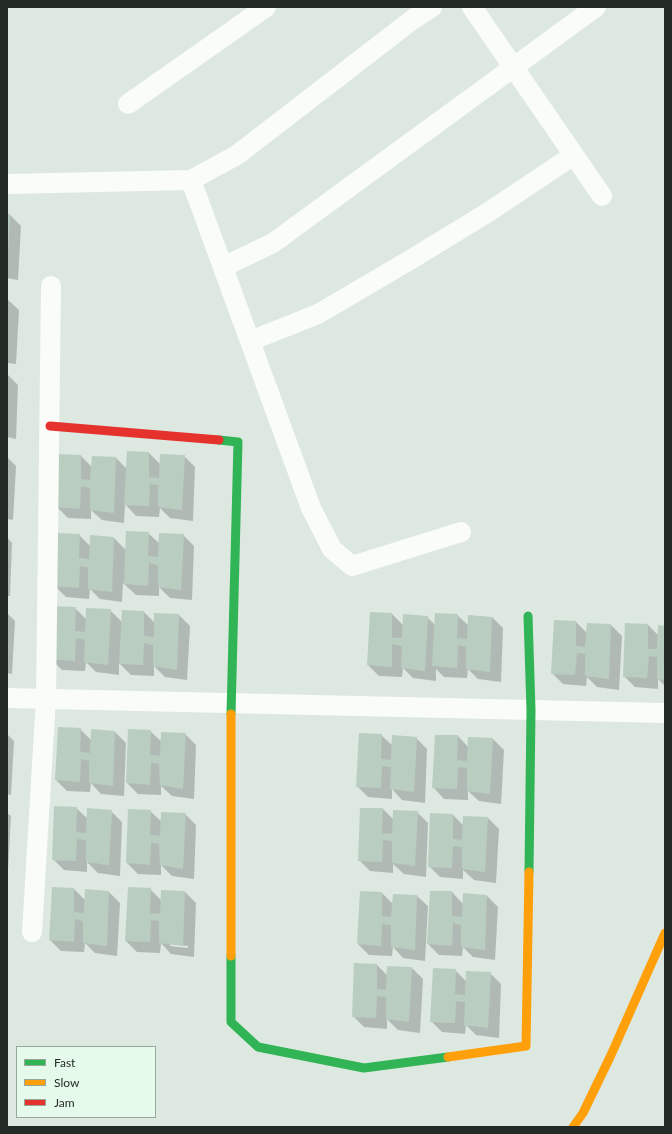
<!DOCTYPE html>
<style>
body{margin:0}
#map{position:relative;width:672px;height:1134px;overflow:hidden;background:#dde8e0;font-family:Lato,sans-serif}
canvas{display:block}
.frame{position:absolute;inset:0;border:8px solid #242b26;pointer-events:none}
.legend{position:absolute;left:16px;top:1046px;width:140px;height:72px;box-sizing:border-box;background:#e6faeb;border:1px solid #98a79c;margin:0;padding:5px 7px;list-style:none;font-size:12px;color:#242b26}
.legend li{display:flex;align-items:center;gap:8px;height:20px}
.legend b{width:20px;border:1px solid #98a79c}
</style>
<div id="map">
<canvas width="672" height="1134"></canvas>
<div class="frame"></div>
<ul class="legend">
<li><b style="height:5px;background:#30b455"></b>Fast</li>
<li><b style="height:5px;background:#ff9f0a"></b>Slow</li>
<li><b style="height:5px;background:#e5322d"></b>Jam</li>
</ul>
</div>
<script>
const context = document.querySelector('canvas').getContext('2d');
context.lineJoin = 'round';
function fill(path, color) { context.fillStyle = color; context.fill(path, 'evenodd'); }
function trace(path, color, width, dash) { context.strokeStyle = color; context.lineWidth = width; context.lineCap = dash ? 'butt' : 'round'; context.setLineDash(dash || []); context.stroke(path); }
fill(new Path2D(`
 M7,215H10L21,226L18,280L7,278Z
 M7,299L19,310L16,364L7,363Z
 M7,374L18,385L16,439L7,437Z
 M128,452L149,453L160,464L184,456L195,467L193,521L170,518L160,508L159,517L136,516L125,504L124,523L102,520L91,510V519L68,518L57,507L81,456L92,467L116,458L127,469Z
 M7,457L16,466L13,520L7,519Z
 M148,533L160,544L183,535L194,546L192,600L170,598L159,587V596L136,595L123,583L122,602L100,599L90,589L89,599L66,597L55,586L79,535L90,546L114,538L126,550Z
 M7,537L12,543L10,596H7Z
 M75,608L86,619L110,610L122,622L144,612L155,623L179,615L190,626L187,680L165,677L154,666V676L131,675L119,663V675L96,672L86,662L85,671L62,670L51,659Z
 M7,613L15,621L12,674L7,673Z
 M392,614L403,625L427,617L435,625L457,615L468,625L492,617L503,628L501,682L478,679L468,669L467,678L444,677L436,669V681L413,678L403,668L402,677L379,676L368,665Z
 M576,622L587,633L611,625L622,636L619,690L597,687L587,677L586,686L563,684L552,673Z
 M648,625L659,636L665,627V686L658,679V689L635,687L624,676Z
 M80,729L91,740L115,732L126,743L124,796L101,794L91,783L90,792L67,791L56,780Z
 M150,731L162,742L185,734L196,745L194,799L172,796L161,786V795L138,794L127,783Z
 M7,734L14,741L11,795L7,794Z
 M381,735L393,746L416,738L427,749L425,803L402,800L392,789V799L368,797L357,786Z
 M458,736L469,748L493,739L504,750L501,804L479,801L468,791V800L444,799L434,788Z
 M76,808L88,819L111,811L122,822L120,876L98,873L87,862V872L64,870L53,859Z
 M383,809L394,820L417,812L428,823L426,877L404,874L393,864V873L370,871L359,860Z
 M150,811L162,822L185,814L196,825L194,879L172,876L161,865V875L138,874L127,863Z
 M7,813L11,816L8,870H7Z
 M453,815L464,826L488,818L499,829L496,883L474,880L463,870V879L440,877L429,866Z
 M74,889L85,900L109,892L120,903L117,956L95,953L85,943L84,952L61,951L50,940Z
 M150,889L161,900L162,891L185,892L196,903L194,957L171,954L161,943L160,953L137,952L126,941ZM170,944L188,946V948L170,946Z
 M431,892H452L463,904L487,896L498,907L495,960L473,957L463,947L462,956L439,955L428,944Z
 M382,893L393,904L417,896L428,906L425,961L403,958L393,947L392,956L369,955L358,944Z
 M377,965L388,976L412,968L423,979L420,1033L398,1030L387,1019V1029L364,1027L353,1016Z
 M455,970L467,982L490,973L501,984L499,1038L476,1035L466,1025L465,1034L442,1032L431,1021Z`), '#0003');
fill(new Path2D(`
 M7,214H10L8,251H7Z
 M127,451L149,452V477L159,478L160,454L185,455L182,510L158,507V485L150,484L149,506L124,505Z
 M58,454L81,455V479L90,480L92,456L116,457L114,513L90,510V488L81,486L80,509L56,507Z
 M126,531L149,532L148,556L158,557L159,533L184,534L181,590L158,587V565L149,563L148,586L124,584Z
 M57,533L80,534L79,558L89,559L90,535L114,537L112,592L88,589V567L80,566L79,588L54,586Z
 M53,606L76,607L75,631L85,632L86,608L111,609L108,665L84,662L85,640L76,638L75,661L50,659Z
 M122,610L144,611V636L154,637V613L179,614L177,670L153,666V645L144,643L143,665L119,664Z
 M370,612L392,613V638H402L403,614L428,616L425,671L401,668L402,646L392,644V667L367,665Z
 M435,613L458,614L457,638L467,639L468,615L492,617L490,672L466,669V647L458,645L457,668L432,666Z
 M554,620L576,621V646L585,647L587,623L611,624L609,679L585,676V654L577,653L575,675L551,674Z
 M625,623L648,624V649H657L658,625L665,626V680L657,679V657L649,656L647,678L623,677Z
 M58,727L81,728L80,752L90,753L91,729L115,731L113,786L89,783V761L81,759L80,782L55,780Z
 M128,729L151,730L150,755L160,756L161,732L186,733L183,789L160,785L159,764L151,762L150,785L126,783Z
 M359,733L382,734L381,759L391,760L392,735L417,737L414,792L390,789L391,767L382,766L381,788L356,787Z
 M435,735H458L457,760L467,761L468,737L493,738L490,794L467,791V768L458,767L457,789L432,788Z
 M54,806L77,807L76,832L86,833L87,808L112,810L109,865L86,862V840L77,839L76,861L52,860Z
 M360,808H383L382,833L392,834L393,810L418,811L415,866L392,863V841L383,840L382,862L358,861Z
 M128,809L151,810L150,835L160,836L161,812L186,813L183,869L160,865L159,844L151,842L150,865L126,863Z
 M430,813L453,814V839L462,840L463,816L488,817L485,872L462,869V847L453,846L452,868L428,867Z
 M52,887L74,888V912L84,913L85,889L109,891L107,946L83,943V921L75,919L74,942L49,940Z
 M128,887L151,888L150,913L160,914L161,890L185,891L183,946L159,943V921L151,920L150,942L125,941Z
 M360,891L382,892V916L391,917L393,894L417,895L415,950L391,947V925L382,924L381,946L357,944Z
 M430,891H452V916L462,917L463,893L487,895L485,950L461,947V925L453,923L452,946L427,944Z
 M354,963L377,964V989L386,990L387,966L412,967L409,1022L386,1019V997L377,996L376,1018L352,1017Z
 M433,968L456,969L455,994L465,995L466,971L491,972L488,1028L464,1025L465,1002L456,1001L455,1023L430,1022Z`), '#b9cec0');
trace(new Path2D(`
 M472,7L602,196
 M128,104L266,7
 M191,180L311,508L332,549L352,566L461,532
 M7,184L191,180L237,155L412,20L432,7
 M223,267L273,243L596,7
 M250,341L318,314L410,260L487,213L574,155
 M7,698L665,713
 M32,932L46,698L51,286`), '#fafcfa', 20);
trace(new Path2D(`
 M219,440L238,442L231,714
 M528,616L531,710L529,872
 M231,956V1022L258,1047L364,1068L448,1057`), '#30b455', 9);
trace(new Path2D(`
 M231,714V956
 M448,1057L526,1046L529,872
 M573,1127L583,1113L611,1055L665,933`), '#ff9f0a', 9);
trace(new Path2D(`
 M50,426L219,440`), '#e5322d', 9);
</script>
